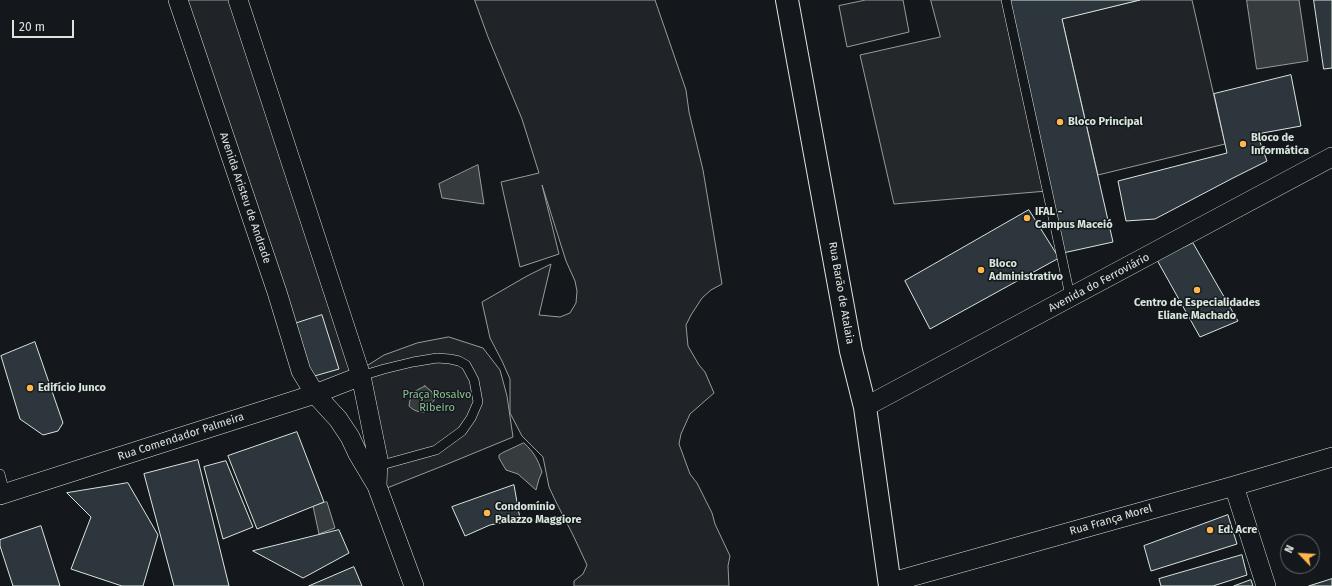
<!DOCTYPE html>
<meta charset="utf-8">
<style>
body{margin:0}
#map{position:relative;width:1332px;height:586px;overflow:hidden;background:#14181c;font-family:"Fira Sans",sans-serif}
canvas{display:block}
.north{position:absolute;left:1280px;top:534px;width:40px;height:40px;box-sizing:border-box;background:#14181c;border:1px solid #626a69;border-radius:50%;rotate:295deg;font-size:11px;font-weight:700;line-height:16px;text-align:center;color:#d8e6dc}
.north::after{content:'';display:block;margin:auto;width:14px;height:18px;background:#ffb74d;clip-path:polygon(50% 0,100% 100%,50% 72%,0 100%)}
.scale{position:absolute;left:12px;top:20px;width:62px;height:18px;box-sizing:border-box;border:2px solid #d8e6dc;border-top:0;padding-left:5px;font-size:12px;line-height:14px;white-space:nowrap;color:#d8e6dc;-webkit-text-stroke:3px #14181c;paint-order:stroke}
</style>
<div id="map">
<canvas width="1332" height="586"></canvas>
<div class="north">N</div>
<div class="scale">20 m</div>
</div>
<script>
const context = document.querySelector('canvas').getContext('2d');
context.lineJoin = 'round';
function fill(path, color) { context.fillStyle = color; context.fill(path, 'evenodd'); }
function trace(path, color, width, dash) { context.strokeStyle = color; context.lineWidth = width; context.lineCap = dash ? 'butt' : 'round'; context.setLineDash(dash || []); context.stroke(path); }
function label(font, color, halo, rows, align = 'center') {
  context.font = font + ' "Fira Sans",sans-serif'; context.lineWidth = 3; context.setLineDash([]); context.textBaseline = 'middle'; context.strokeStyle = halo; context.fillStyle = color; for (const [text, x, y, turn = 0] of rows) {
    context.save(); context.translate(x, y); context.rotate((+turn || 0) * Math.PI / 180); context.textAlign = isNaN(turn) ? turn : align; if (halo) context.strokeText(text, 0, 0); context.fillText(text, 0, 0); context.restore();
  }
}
const green = new Path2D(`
 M179,0H234L358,371L302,390Z
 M475,0H655L686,90L689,112L703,170L722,284L711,290L702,298L691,315L686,325L688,346L699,365L705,372L714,393L690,414L681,434L679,444L690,474L697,483L712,513L715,524L730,556L728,566L729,586H574V581L583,574L587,565L573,535L556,502L549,487L543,457L522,436L510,413V379L502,361L490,338L482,302L527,276L551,264L539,315L560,317L570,313L576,303L577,291L575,281L566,261L542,185L559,254L520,267L501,182L539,173L522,119L488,37Z
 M866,0H903L909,32L847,47L839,6Z
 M1140,0H1192L1225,144L1098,175L1062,19Z
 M449,337L483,348L500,370L507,396L513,437L445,465L387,488L365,367L384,355L417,343Z`);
fill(green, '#202428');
trace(green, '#939e99', 1);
const parking = new Path2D(`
 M931,0H1006L1047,191L894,204L860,55L940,37Z`);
fill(parking, '#24282b');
trace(parking, '#939e99', 1);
const water = new Path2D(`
 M1247,0H1299L1308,61L1257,69Z
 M478,165L484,204L442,198L439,184Z
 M425,386L432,392L435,399L425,412C418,412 414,411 409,406C411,392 413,392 425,386Z
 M524,443C534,452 538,460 542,472L539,479L536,490L518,474L506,470L499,458V455L502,453Z
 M327,502L335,528L319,534L313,506Z`);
fill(water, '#363b3e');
trace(water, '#939e99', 1);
const building = new Path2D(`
 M1007,0H1140L1062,19L1113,242L1063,253Z
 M1314,0H1332V68L1324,69Z
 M1291,75L1301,126L1257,134L1267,161L1233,178L1155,219L1126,221L1118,181L1227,153L1214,94Z
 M1029,210L1059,258L930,329L905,281Z
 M1193,243L1238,321L1200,337L1157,260Z
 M322,315L339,369L311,377L294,324Z
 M35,342L63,423L58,431L43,435L20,419L1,356Z
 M297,432L324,502L257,529L228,456Z
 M198,460L229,586H174L144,474Z
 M226,461L253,527L223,539L204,467Z
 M128,483L158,535L143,586H122L71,569L91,517L67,493Z
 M514,485L520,519L490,525L465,536L452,507Z
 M1228,515L1237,544L1151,571L1144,546Z
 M41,526L60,586H13L0,546V540Z
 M339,530L349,553L303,578L253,551Z
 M1242,555L1247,575L1213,586H1161L1159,579Z
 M354,567L362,586H309Z
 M1332,579V586H1309Z
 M1251,580L1253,586H1234Z`);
fill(building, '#2c363c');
trace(building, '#d8e6dc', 1);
const service = new Path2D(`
 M1006,0L1069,291L1072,297
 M361,376L384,369L413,362L437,358L450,359L459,361L466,365L474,380L478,402L471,418L462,431L436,450L378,466
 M0,474L5,493`);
const minor = new Path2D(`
 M178,0L277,292L301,371L315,394L338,419L350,437L358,454L377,486L414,586
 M238,0L361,376L378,459L377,486
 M865,407L1332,157
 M1234,486L1266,586
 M0,495L315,394L361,376
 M889,583L1234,486L1332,457`);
const secondary = new Path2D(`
 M787,0L851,351L865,407L890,586`);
trace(service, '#d8e6dc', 10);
trace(minor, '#d8e6dc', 20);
trace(secondary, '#d8e6dc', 24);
trace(service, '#14181c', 9);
trace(minor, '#14181c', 19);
trace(secondary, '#14181c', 22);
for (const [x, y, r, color] of [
 [1060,122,4,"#ffb74d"],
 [1243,144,4,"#ffb74d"],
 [1027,218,4,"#ffb74d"],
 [981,270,4,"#ffb74d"],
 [1197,290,4,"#ffb74d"],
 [30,388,4,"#ffb74d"],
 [487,513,4,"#ffb74d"],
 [1210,530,4,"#ffb74d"]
]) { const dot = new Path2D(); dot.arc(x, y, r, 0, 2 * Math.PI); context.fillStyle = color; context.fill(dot); trace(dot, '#14181c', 1.5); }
label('bold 11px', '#d8e6dc', '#14181c', [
 ["Bloco Principal",1068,122],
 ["Bloco de",1251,138],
 ["Informática",1251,151],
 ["IFAL -",1035,212],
 ["Campus Maceió",1035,225],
 ["Bloco",989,264],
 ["Administrativo",989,277],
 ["Centro de Especialidades",1197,303,"center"],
 ["Eliane Machado",1197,316,"center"],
 ["Edifício Junco",38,388],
 ["Condomínio",495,507],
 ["Palazzo Maggiore",495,520],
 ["Ed. Acre",1218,530]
], 'left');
label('11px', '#d8e6dc', '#14181c', [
 ["Avenida Aristeu de Andrade",245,198,71],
 ["Avenida do Ferroviário",1099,283,-28],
 ["Rua Barão de Atalaia",841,293,80],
 ["Rua Comendador Palmeira",181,437,-18],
 ["Rua França Morel",1111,520,-16]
]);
label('11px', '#8ac095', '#14181c', [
 ["Praça Rosalvo",437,395],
 ["Ribeiro",437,408]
]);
</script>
